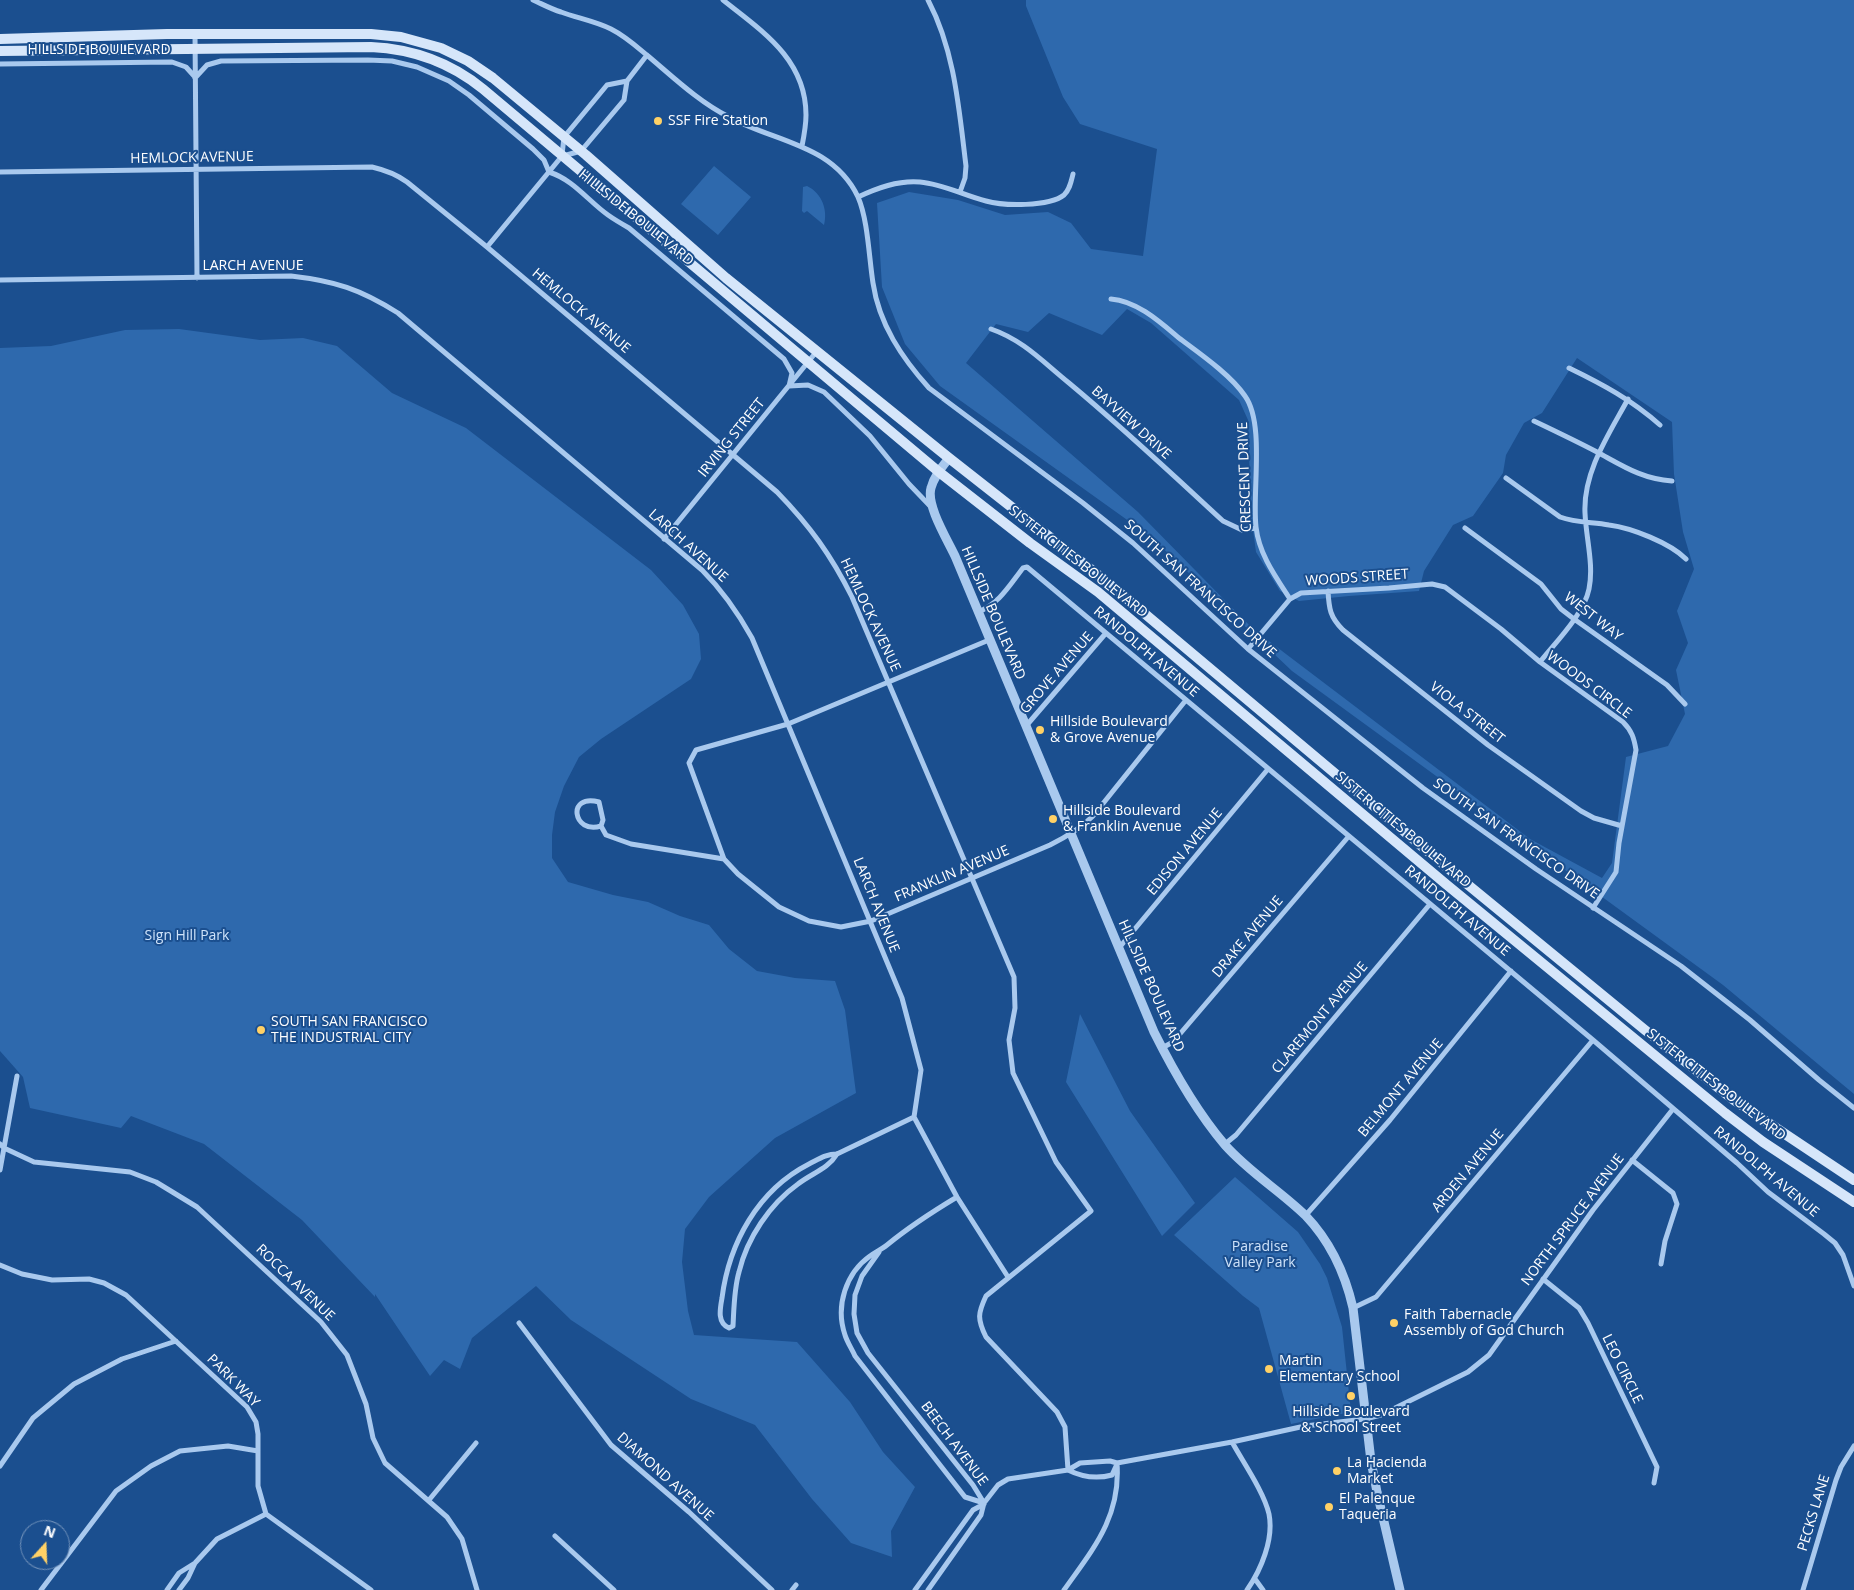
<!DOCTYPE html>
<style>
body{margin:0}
#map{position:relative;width:1854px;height:1590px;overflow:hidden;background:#1b4f8f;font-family:"Open Sans",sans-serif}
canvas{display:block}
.north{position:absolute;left:20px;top:1520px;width:50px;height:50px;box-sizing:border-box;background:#1b4f8f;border:1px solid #7695bc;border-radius:50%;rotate:20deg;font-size:14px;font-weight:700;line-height:20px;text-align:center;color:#fff}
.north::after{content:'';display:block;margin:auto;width:18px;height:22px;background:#ffd166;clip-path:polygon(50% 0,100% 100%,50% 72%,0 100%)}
</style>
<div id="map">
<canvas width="1854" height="1590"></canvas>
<div class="north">N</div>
</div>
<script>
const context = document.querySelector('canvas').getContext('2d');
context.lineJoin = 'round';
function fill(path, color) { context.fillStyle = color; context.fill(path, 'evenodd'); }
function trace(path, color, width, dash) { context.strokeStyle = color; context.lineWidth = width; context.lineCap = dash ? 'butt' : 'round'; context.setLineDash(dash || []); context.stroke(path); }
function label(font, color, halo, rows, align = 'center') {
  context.font = font + ' "Open Sans",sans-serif'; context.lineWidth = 4; context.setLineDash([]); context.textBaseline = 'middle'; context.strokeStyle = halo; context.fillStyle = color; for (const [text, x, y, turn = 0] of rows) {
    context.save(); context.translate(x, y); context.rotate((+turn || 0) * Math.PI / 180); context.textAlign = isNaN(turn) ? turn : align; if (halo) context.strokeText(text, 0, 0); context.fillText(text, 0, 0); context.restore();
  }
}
fill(new Path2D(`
 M1026,0H1854V1094L1723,985L1292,671L1151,537L940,386L905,344L882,287L877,203L909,192L958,200L1005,215L1048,212L1071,223L1091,249L1143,256L1157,149L1080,124L1063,97L1026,6ZM1127,309L1151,323L1239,400L1248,420L1251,515L1256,552L1280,591L1299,601L1349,596L1419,591L1424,571L1453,525L1473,516L1503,473L1506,455L1524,423L1542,413L1577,358L1672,422L1674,474L1683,532L1694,569L1677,611L1688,643L1676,670L1685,714L1668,746L1626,757L1612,863L1602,878L1530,839L1253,629L1138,512L966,363L996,324L1028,332L1049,313L1102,335Z
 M714,166L751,197L718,235L681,204Z
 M807,186C822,193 828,210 824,225L807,211L804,213L802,211L803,187Z
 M179,329L260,340L303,338L337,346L392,393L466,428L651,570L683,605L699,634L701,659L691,679L601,739L579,757L564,786L555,812L552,835V858L568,882L613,895L648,902L680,916L709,925L729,949L757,971L795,978L835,981L845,1010L856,1093L775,1138L709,1197L685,1229L682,1262L688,1311L694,1335L797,1342L850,1402L883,1452L915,1487L891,1531L892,1557L851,1543L812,1499L755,1425L691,1399L571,1320L536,1286L472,1338L460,1369L444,1360L430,1376L375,1294V1297L302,1220L204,1144L131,1116L121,1128L30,1108L23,1077L0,1051V348L51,346L125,330Z
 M1080,1014L1130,1111L1195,1203L1162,1236L1066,1082Z
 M1235,1177L1298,1232L1320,1264L1327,1278L1342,1327L1351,1412L1291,1424L1259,1308L1243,1296L1174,1235Z`), '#2e69ad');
trace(new Path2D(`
 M533,0C542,4 551,9 561,12C577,18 595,21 611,29C625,36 636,46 648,56C673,77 699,102 729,117C774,142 833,144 858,197C868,220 869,258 873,283C879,324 902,358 929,388L1083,503L1133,543L1248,649L1423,788L1536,869L1681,966L1750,1020L1819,1080L1854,1108
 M723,0C762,31 806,59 806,115C806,125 804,136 802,146
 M928,0C955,51 959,110 966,166L965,178L960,192
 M195,34L197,278
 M0,64L172,62L186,67L195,77
 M195,78L207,65L221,61L368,60L392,61L417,67L449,81L469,95L533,149L544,160L549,172
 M562,155L564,137L607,85L627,81
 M563,156L581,151L624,100L627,81L647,55
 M0,172L372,167C385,170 396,174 407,182L487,247L777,492C810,526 831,555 852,597L1014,977L1015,1008L1009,1040L1013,1073L1056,1162L1091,1211L986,1296C978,1313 977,1319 986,1337L1057,1412L1065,1427L1068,1470
 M549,172C574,180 588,201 608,215C615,220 622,224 629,228L784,359L792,373L789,386
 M858,197C877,188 898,180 920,182C943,184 963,195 986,201C1003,206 1049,207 1064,195C1070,189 1071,182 1073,174
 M487,247L562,156
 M0,280L291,276C335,281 360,289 398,313L702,570C723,591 737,611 752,638L902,998L921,1070L914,1117L957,1197L1008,1277
 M1111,299C1137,301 1160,322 1179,338C1199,353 1231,375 1245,396C1265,424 1252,491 1256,527C1259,554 1275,576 1290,599
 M991,329C1023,340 1043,362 1069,383C1122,427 1172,474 1223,521L1242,530L1256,528
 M1569,368C1602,384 1632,400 1660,425
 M789,386L808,385L824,392L870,436L909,484L931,507
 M1534,421C1555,431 1576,441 1597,452C1623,466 1642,479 1672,481
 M1506,478L1560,517C1576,523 1592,522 1609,525C1632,528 1670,543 1686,559
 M1465,528L1541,584L1561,609L1574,619L1667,685L1685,704
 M664,539L817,351
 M1328,591C1329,609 1330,617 1343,630L1488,745L1581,811L1594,818L1622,826
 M978,612C999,604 1009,586 1023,568L1027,567L1593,1040L1737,1163L1768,1192L1824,1234L1835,1243L1843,1255L1854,1286
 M1248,649L1290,599L1301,593L1389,588L1432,584L1445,587L1501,629L1540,662L1623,722C1632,731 1634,738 1636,750L1619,843L1616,872L1593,908
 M1540,662C1556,642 1584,614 1589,589C1594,565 1586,538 1585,513C1583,472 1609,434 1628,399
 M1026,726L1106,633
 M601,826C573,835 566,793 599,802L603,820L601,826L606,835L631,844L724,859L738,874L779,907L809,921L841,927L871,921L1050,845C1066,837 1080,829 1093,816L1186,700
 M724,859L689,763L696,750L788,724L989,640
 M1119,948L1268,769
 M1162,1048L1173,1042L1349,836
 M0,1144L4,1148L34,1162L130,1172L156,1182L197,1207L321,1322L347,1355L366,1404L373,1438L385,1463L447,1517L462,1539L477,1590
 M1225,1144L1236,1135L1430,904
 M837,1154C828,1169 812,1173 798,1184C770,1204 747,1238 739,1272C734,1289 734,1308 733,1326L729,1328C717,1323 720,1309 722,1298C729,1243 758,1190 809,1164C819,1159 826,1154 837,1154L914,1117
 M1632,1160L1673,1193L1677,1204L1665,1241L1661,1264
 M0,1170L17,1076
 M957,1197C932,1212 909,1227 887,1245C882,1249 876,1252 870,1256C846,1273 835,1306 845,1335C847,1342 852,1349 855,1356L965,1497L984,1503
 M1305,1216L1390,1120L1511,971
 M879,1252L862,1276L855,1295L854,1314L857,1333L868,1353L973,1485L984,1503
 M0,1265L22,1274L52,1280L89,1279L104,1283L126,1295L247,1407L256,1422L258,1434V1486L266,1514L371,1590
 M1543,1279L1579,1308L1588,1323L1657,1467L1654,1483
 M1353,1308L1376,1297L1593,1040
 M519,1323L611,1445L689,1512L772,1590
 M1232,1442C1243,1462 1264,1492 1269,1514C1274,1539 1261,1570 1247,1590
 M0,1466L33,1418L74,1384L122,1359L176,1341
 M1068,1470C1082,1477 1097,1479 1112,1475L1117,1464
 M429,1500L476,1443
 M555,1536L614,1590
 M1255,1579L1263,1590
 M41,1590L116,1491L151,1466L180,1451L228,1446L258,1451
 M167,1590L179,1573L195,1563L217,1539L266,1514
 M179,1590L188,1578L195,1563
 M792,1590L796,1585
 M915,1590L973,1510L984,1504
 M928,1590L981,1515L984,1503L998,1485L1008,1479L1068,1470L1080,1463L1110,1461L1117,1463L1232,1442L1305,1426L1365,1419L1381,1415L1468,1372L1489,1355L1593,1210L1673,1109
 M1064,1590C1093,1549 1121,1517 1117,1463
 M1803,1590L1836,1480L1841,1467L1854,1446`), '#a9c9ee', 5);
trace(new Path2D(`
 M949,458C942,467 934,476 931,488C926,505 947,539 955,556L1154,1032C1174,1072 1196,1111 1225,1145C1249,1172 1279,1190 1305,1215C1330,1241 1345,1273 1353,1308L1371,1461L1377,1492L1400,1590`), '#a9c9ee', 9);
trace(new Path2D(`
 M0,39L167,34H371L401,37L441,48L468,61L493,78L586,155L726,278L949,458L1107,582L1456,875L1645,1030L1734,1100L1854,1180
 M0,51L371,47C413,49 450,62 483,89L939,472L1030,543L1098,592L1447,885L1725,1113L1763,1142L1854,1202`), '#d6e6fa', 10);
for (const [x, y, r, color] of [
 [658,121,5,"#ffd166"],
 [1040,730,5,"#ffd166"],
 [1053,819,5,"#ffd166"],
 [261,1030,5,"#ffd166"],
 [1394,1323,5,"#ffd166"],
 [1269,1369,5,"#ffd166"],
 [1351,1396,5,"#ffd166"],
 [1337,1471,5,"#ffd166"],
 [1329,1507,5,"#ffd166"]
]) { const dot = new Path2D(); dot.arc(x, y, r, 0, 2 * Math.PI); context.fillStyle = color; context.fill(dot); trace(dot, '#1b4f8f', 2); }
label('14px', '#fff', '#1b4f8f', [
 ["HILLSIDE BOULEVARD",99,50],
 ["HEMLOCK AVENUE",192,158,-1],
 ["HILLSIDE BOULEVARD",636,218,39],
 ["LARCH AVENUE",253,266],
 ["HEMLOCK AVENUE",581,311,40],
 ["BAYVIEW DRIVE",1131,423,42],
 ["IRVING STREET",732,438,-51],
 ["CRESCENT DRIVE",1245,477,-92],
 ["LARCH AVENUE",688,546,42],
 ["SISTER CITIES BOULEVARD",1078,562,38],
 ["WOODS STREET",1357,578,-4],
 ["SOUTH SAN FRANCISCO DRIVE",1200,589,42],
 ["HILLSIDE BOULEVARD",993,613,67],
 ["HEMLOCK AVENUE",870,615,65],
 ["WEST WAY",1593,617,38],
 ["RANDOLPH AVENUE",1146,652,40],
 ["GROVE AVENUE",1057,673,-49],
 ["WOODS CIRCLE",1589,685,37],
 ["VIOLA STREET",1467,713,38],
 ["SISTER CITIES BOULEVARD",1403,830,40],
 ["SOUTH SAN FRANCISCO DRIVE",1516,839,35],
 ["EDISON AVENUE",1185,852,-50],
 ["FRANKLIN AVENUE",952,874,-23],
 ["LARCH AVENUE",876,905,68],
 ["RANDOLPH AVENUE",1457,911,40],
 ["DRAKE AVENUE",1248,937,-50],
 ["HILLSIDE BOULEVARD",1151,986,66],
 ["CLAREMONT AVENUE",1320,1018,-50],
 ["SISTER CITIES BOULEVARD",1716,1085,38],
 ["BELMONT AVENUE",1401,1088,-50],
 ["ARDEN AVENUE",1468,1171,-50],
 ["RANDOLPH AVENUE",1766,1172,40],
 ["NORTH SPRUCE AVENUE",1573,1220,-53],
 ["ROCCA AVENUE",295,1283,44],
 ["LEO CIRCLE",1622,1369,64],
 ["PARK WAY",233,1381,45],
 ["BEECH AVENUE",954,1444,53],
 ["DIAMOND AVENUE",665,1477,42],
 ["PECKS LANE",1814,1513,-73]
]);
label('14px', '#fff', '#1b4f8f', [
 ["SSF Fire Station",668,121],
 ["Hillside Boulevard",1050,722],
 ["& Grove Avenue",1050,738],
 ["Hillside Boulevard",1063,811],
 ["& Franklin Avenue",1063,827],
 ["SOUTH SAN FRANCISCO",271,1022],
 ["THE INDUSTRIAL CITY",271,1038],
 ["Faith Tabernacle",1404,1315],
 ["Assembly of God Church",1404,1331],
 ["Martin",1279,1361],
 ["Elementary School",1279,1377],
 ["Hillside Boulevard",1351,1412,"center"],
 ["& School Street",1351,1428,"center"],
 ["La Hacienda",1347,1463],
 ["Market",1347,1479],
 ["El Palenque",1339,1499],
 ["Taqueria",1339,1515]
], 'left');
label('14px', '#cfe3fa', '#1b4f8f', [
 ["Sign Hill Park",187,936],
 ["Paradise",1260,1247],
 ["Valley Park",1260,1263]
]);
</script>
